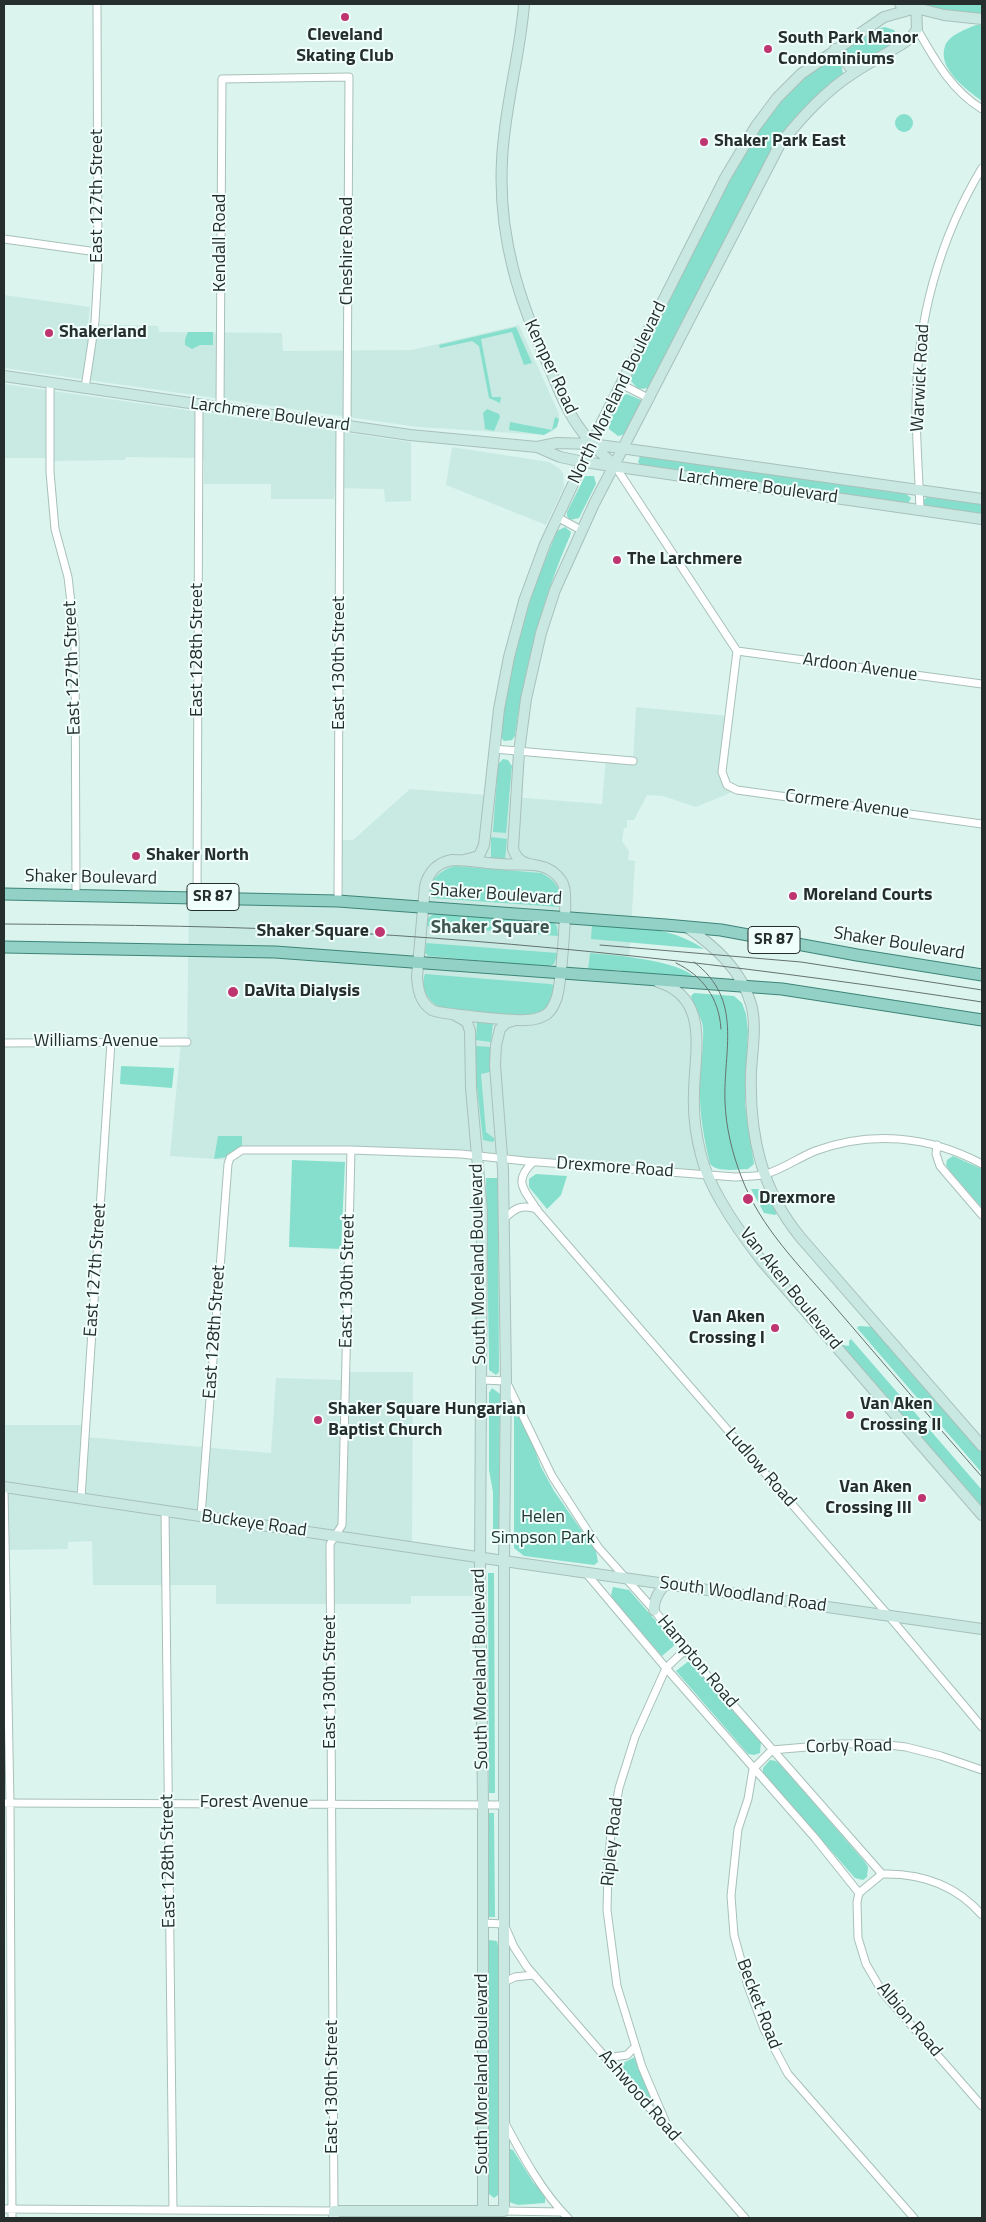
<!DOCTYPE html>
<style>
body{margin:0}
#map{position:relative;width:986px;height:2222px;overflow:hidden;background:#dbf4ee;font-family:"Titillium Web",sans-serif}
canvas{display:block}
.frame{position:absolute;inset:0;border:5px solid #252e2c;pointer-events:none}
</style>
<div id="map">
<canvas width="986" height="2222"></canvas>
<div class="frame"></div>
</div>
<script>
const context = document.querySelector('canvas').getContext('2d');
context.lineJoin = 'round';
function fill(path, color) { context.fillStyle = color; context.fill(path, 'evenodd'); }
function trace(path, color, width, dash) { context.strokeStyle = color; context.lineWidth = width; context.lineCap = dash ? 'butt' : 'round'; context.setLineDash(dash || []); context.stroke(path); }
function label(font, color, halo, rows, align = 'center') {
  context.font = font + ' "Titillium Web",sans-serif'; context.lineWidth = 4; context.setLineDash([]); context.textBaseline = 'middle'; context.strokeStyle = halo; context.fillStyle = color; for (const [text, x, y, turn = 0] of rows) {
    context.save(); context.translate(x, y); context.rotate((+turn || 0) * Math.PI / 180); context.textAlign = isNaN(turn) ? turn : align; if (halo) context.strokeText(text, 0, 0); context.fillText(text, 0, 0); context.restore();
  }
}
fill(new Path2D(`
 M4,295L90,307L88,324L158,326L159,332L282,333L283,351L412,350L519,325L559,414V421L553,431L544,435L418,427L4,368Z
 M4,384L411,442V501L385,502L384,489L335,488L334,499H271V484H204V458L126,457L125,460L54,461V458H4Z
 M452,447L549,462L559,468L563,473L564,487L546,525L446,485Z
 M636,707L729,716L724,780L737,790L696,807L663,796L647,795L634,820H627V828H624L622,841L629,851L628,860L635,861L628,979L664,984L694,1016V1107L709,1175L476,1155L242,1150L229,1160L170,1156L181,1042H187L189,897L338,901L339,840H353L410,789L602,804L606,758L633,760Z
 M346,1372H413L412,1547L480,1558V1596H411V1604H216V1585H93L92,1541L68,1542V1549L6,1550L4,1555V1425H86L85,1437L271,1453L276,1378L345,1380Z`), '#c9eae2');
fill(new Path2D(`
 M928,4H982V15L930,7Z
 M976,25H982V101C967,90 937,69 945,46C949,35 966,29 976,25Z
 M885,27L894,30L897,35L895,43L855,66L845,54V50L877,29Z
 M828,60H835L841,63L843,74L766,160L654,381L650,388L638,389L631,381V373C652,331 674,289 695,247C725,189 768,91 828,60Z
 M895 123a9 9 0 1 1 18 0a9 9 0 1 1-18 0Z
 M516,327L532,363L524,365L512,332L481,339L492,397H501L500,403L489,398L479,346L472,341L440,348L439,345Z
 M188,332H213V345H200L192,349L185,345V339Z
 M627,394L641,400L642,404C637,416 632,435 618,436L609,429C608,419 616,397 627,394Z
 M487,409L499,414L500,417L494,431L485,429L483,413Z
 M555,417L559,419L557,427L544,435L509,430L510,422L552,430Z
 M640,456L906,494L911,498L908,504L642,467L638,462Z
 M585,476H594L596,484L579,518L570,520L567,516V512Z
 M926,497L982,504V516L926,508L923,502Z
 M565,527L571,532L570,536C542,600 525,666 515,736L512,740L504,741C491,730 529,605 535,585C542,567 550,549 557,531Z
 M503,759L508,760L512,766L506,833L493,832L498,764Z
 M491,837L507,839L505,860L491,859Z
 M455,866L541,873C555,880 564,890 559,907L432,898C423,883 442,869 455,866Z
 M434,914L553,922L557,926L558,936L427,926L428,918Z
 M592,924C631,927 671,926 704,949L591,939Z
 M426,943L558,953L554,964L549,966H539L429,956L425,953Z
 M590,953C613,955 680,960 695,978L623,972L620,970H588Z
 M425,974L550,984L554,985C553,995 550,1007 541,1012C529,1018 455,1013 442,1008C428,1003 420,987 425,974Z
 M694,993L734,996L742,1003L746,1014L748,1031L745,1104L754,1164L748,1169C737,1169 718,1173 710,1164C704,1139 699,1113 700,1087C700,1067 704,1048 703,1028C702,1016 693,1007 691,996Z
 M477,1022H493L491,1042L476,1040Z
 M476,1046L490,1047V1072L481,1074L486,1132L495,1139L493,1142L483,1140L475,1069Z
 M121,1066L174,1068L172,1088L120,1084Z
 M218,1136H242V1148L227,1157L214,1159Z
 M953,1156L982,1169V1208L949,1170L946,1165L947,1160Z
 M292,1160L345,1162L341,1249L289,1247Z
 M536,1174L567,1176L561,1195L547,1209L529,1187V1179Z
 M486,1178H498L499,1372L496,1375L489,1370V1364Z
 M751,1189H763L777,1213L775,1215L764,1213Z
 M859,1326L874,1327L982,1453V1473L857,1328Z
 M851,1339L982,1490V1506L980,1505L843,1348V1345L849,1346V1341Z
 M492,1388L500,1394L499,1545L493,1544V1492L489,1470V1393Z
 M514,1416L523,1418L541,1467L554,1491L596,1551L598,1562L594,1565L524,1556L514,1548Z
 M488,1573H494L495,1793H489Z
 M613,1587L629,1590L676,1644L662,1656L613,1600L611,1595Z
 M690,1660L761,1742L760,1753L754,1755L748,1754L676,1671Z
 M770,1760L776,1761L782,1766L865,1862L868,1867L867,1877L863,1880L855,1878L763,1773V1768Z
 M489,1813H494L495,1917H489Z
 M489,1940L497,1941L498,1946L499,2194L494,2198L489,2194Z
 M635,2057L653,2098L650,2100L619,2065Z
 M510,2149L513,2150L533,2182L545,2195V2203L518,2205L509,2202L508,2150Z`), '#86dfcd');
const street = new Path2D(`
 M917,29C935,60 951,90 982,109
 M4,239L97,252
 M50,383V472L55,529L68,577L75,637L76,895
 M621,384L650,399
 M85,388L95,322L98,269L97,4
 M220,407L222,79L349,77L347,426
 M615,466L737,651L722,772L727,785L737,790L982,824
 M920,511C919,475 916,439 916,404C917,321 939,239 982,168
 M557,517L581,530
 M737,651L982,684
 M494,749L633,761
 M197,897L199,404
 M338,901L340,425
 M4,1043L187,1042
 M937,1145L936,1154L940,1166L982,1215
 M533,1162C512,1182 525,1190 537,1210L888,1615L982,1727
 M505,1218C515,1208 522,1204 537,1209
 M482,1380L506,1381L552,1476L598,1547L654,1610L685,1650L882,1874
 M4,1487L10,1803L12,2218
 M81,1498L111,1042
 M165,1511L173,2210
 M201,1516L228,1164L230,1158L242,1150H351L461,1154L525,1161L735,1177C744,1176 757,1177 766,1174C783,1169 798,1158 815,1151C871,1130 930,1136 982,1164
 M586,1573L666,1668L815,1838L859,1893
 M4,1803L504,1805
 M882,1874L859,1893L857,1902L858,1938L866,1964L883,1993L982,2106
 M882,1874C921,1873 956,1885 982,1915
 M483,1923L504,1924L514,1947L527,1967L745,2218
 M504,1982L515,1977L533,1975
 M606,2058L627,2055L635,2047
 M505,2123C522,2155 542,2192 568,2218
 M669,2130L642,2067L617,1986L607,1910L608,1869L611,1833L619,1788L635,1737L666,1668L685,1650
 M4,2209L334,2211L330,1544L342,1525L351,1150
 M504,2211L562,2212
 M914,2218L788,2074L764,2029L748,1986L734,1935L731,1896L738,1829L748,1799L753,1769L772,1750L841,1744H880L906,1747L941,1756L982,1770`);
const secondary = new Path2D(`
 M524,4C520,57 504,108 502,161C498,237 519,301 550,369C559,390 567,412 581,430C590,444 602,454 615,465
 M900,4L944,15L982,19
 M835,49L854,72
 M4,376L410,435L537,447L557,443L592,444L982,499
 M537,447L560,457L584,462L982,519
 M452,860C469,860 485,863 501,864C518,866 539,861 553,872C558,876 563,882 564,887C568,901 561,982 557,997C555,1003 552,1010 547,1014C541,1018 533,1020 526,1020C516,1021 438,1014 432,1010C420,1002 418,990 417,977L425,886C429,871 437,863 452,860Z
 M464,860L479,856L484,845L499,709L509,657L524,601L545,544L602,422L725,178L756,126L777,98L801,74L884,17L916,8
 M534,865C523,863 517,860 513,849L519,752L526,699L541,633L555,590L594,504L780,144C802,117 825,91 855,72C873,60 893,51 911,38L917,29L916,4
 M687,927C715,947 741,969 751,1004C757,1025 752,1051 751,1072C749,1134 761,1190 801,1238L982,1446
 M658,982C711,998 694,1054 694,1094C693,1115 696,1136 701,1155C709,1189 741,1234 762,1261L982,1515
 M455,1015L467,1022L470,1031L471,1088L482,1212L480,1567L483,1805V2211
 M4,1487L504,1561L982,1629
 M654,1610C653,1600 659,1592 665,1584
 M334,2218V2211H504V1561L506,1381L503,1170L495,1065L496,1045L500,1029L506,1023L515,1020`);
const primary = new Path2D(`
 M4,894L338,901L666,925L721,930L857,955L982,975
 M4,947L275,952L782,989L982,1020`);
trace(street, '#a8c0ba', 9);
trace(secondary, '#a8c0ba', 12);
trace(primary, '#3e8477', 13);
trace(street, '#fff', 7);
trace(secondary, '#c9e8e2', 10);
trace(primary, '#93d1c6', 11);
trace(new Path2D(`
 M4,924C121,925 238,926 354,933C565,945 774,970 982,1002
 M600,945L801,962L982,990
 M694,962C744,1000 723,1050 725,1102C726,1128 732,1152 741,1176C760,1228 801,1267 836,1308C884,1364 933,1421 982,1477
 M676,963C703,976 719,998 721,1029`), '#64726f', 1);
for (const [x, y, r, color] of [
 [345,17,5,"#bf356f"],
 [768,49,5,"#bf356f"],
 [704,142,5,"#bf356f"],
 [49,333,5,"#bf356f"],
 [617,560,5,"#bf356f"],
 [136,856,5,"#bf356f"],
 [793,896,5,"#bf356f"],
 [380,932,6,"#bf356f"],
 [233,992,6,"#bf356f"],
 [748,1199,6,"#bf356f"],
 [775,1328,5,"#bf356f"],
 [850,1415,5,"#bf356f"],
 [318,1420,5,"#bf356f"],
 [922,1498,5,"#bf356f"]
]) { const dot = new Path2D(); dot.arc(x, y, r, 0, 2 * Math.PI); context.fillStyle = color; context.fill(dot); trace(dot, '#f0fffb', 2); }
for (const [x, y, w] of [
 [213,897,52],
 [774,940,52]
]) { const box = new Path2D(); box.roundRect(x - w / 2, y - 13.5, w, 27, 4); context.fillStyle = '#f0fffb'; context.fill(box); trace(box, '#252e2c', 1); }
label('bold 16px', '#252e2c', null, [
 ["SR 87",213,897],
 ["SR 87",774,940]
]);
label('bold 18px', '#252e2c', '#f0fffb', [
 ["Cleveland",345,36,"center"],
 ["Skating Club",345,57,"center"],
 ["South Park Manor",778,39],
 ["Condominiums",778,60],
 ["Shaker Park East",714,142],
 ["Shakerland",59,333],
 ["The Larchmere",627,560],
 ["Shaker North",146,856],
 ["Moreland Courts",803,896],
 ["Shaker Square",369,932,"right"],
 ["DaVita Dialysis",244,992],
 ["Drexmore",759,1199],
 ["Van Aken",765,1318,"right"],
 ["Crossing I",765,1339,"right"],
 ["Van Aken",860,1405],
 ["Crossing II",860,1426],
 ["Shaker Square Hungarian",328,1410],
 ["Baptist Church",328,1431],
 ["Van Aken",912,1488,"right"],
 ["Crossing III",912,1509,"right"]
], 'left');
label('18px', '#252e2c', '#f0fffb', [
 ["East 127th Street",98,196,-90],
 ["Kendall Road",221,243,-90],
 ["Cheshire Road",348,251,-90],
 ["Kemper Road",550,367,65],
 ["Warwick Road",921,378,-87],
 ["North Moreland Boulevard",618,393,-64],
 ["Larchmere Boulevard",270,415,8],
 ["Larchmere Boulevard",758,487,8],
 ["East 128th Street",198,650,-90],
 ["East 130th Street",340,663,-90],
 ["East 127th Street",73,668,-92],
 ["Ardoon Avenue",860,668,8],
 ["Cormere Avenue",847,805,8],
 ["Shaker Boulevard",91,878,1],
 ["Shaker Boulevard",496,895,4],
 ["Shaker Boulevard",899,944,9],
 ["Williams Avenue",96,1042],
 ["Drexmore Road",615,1168,4],
 ["South Moreland Boulevard",479,1264,-91],
 ["East 127th Street",96,1270,-86],
 ["East 130th Street",348,1281,-89],
 ["Van Aken Boulevard",790,1289,51],
 ["East 128th Street",215,1332,-86],
 ["Ludlow Road",760,1468,49],
 ["Buckeye Road",254,1524,8],
 ["South Woodland Road",743,1595,8],
 ["Hampton Road",697,1662,50],
 ["South Moreland Boulevard",481,1669,-91],
 ["East 130th Street",331,1682,-90],
 ["Corby Road",849,1747,-1],
 ["Forest Avenue",254,1803],
 ["Ripley Road",613,1842,-84],
 ["East 128th Street",169,1861,-91],
 ["Becket Road",758,2004,69],
 ["Albion Road",909,2020,50],
 ["South Moreland Boulevard",483,2074,-90],
 ["East 130th Street",333,2087,-90],
 ["Ashwood Road",639,2096,49]
]);
label('18px', '#203732', '#f0fffb', [
 ["Helen",543,1518],
 ["Simpson Park",543,1539]
]);
label('bold 19px', '#405550', '#f0fffb', [
 ["Shaker Square",490,928]
]);
</script>
